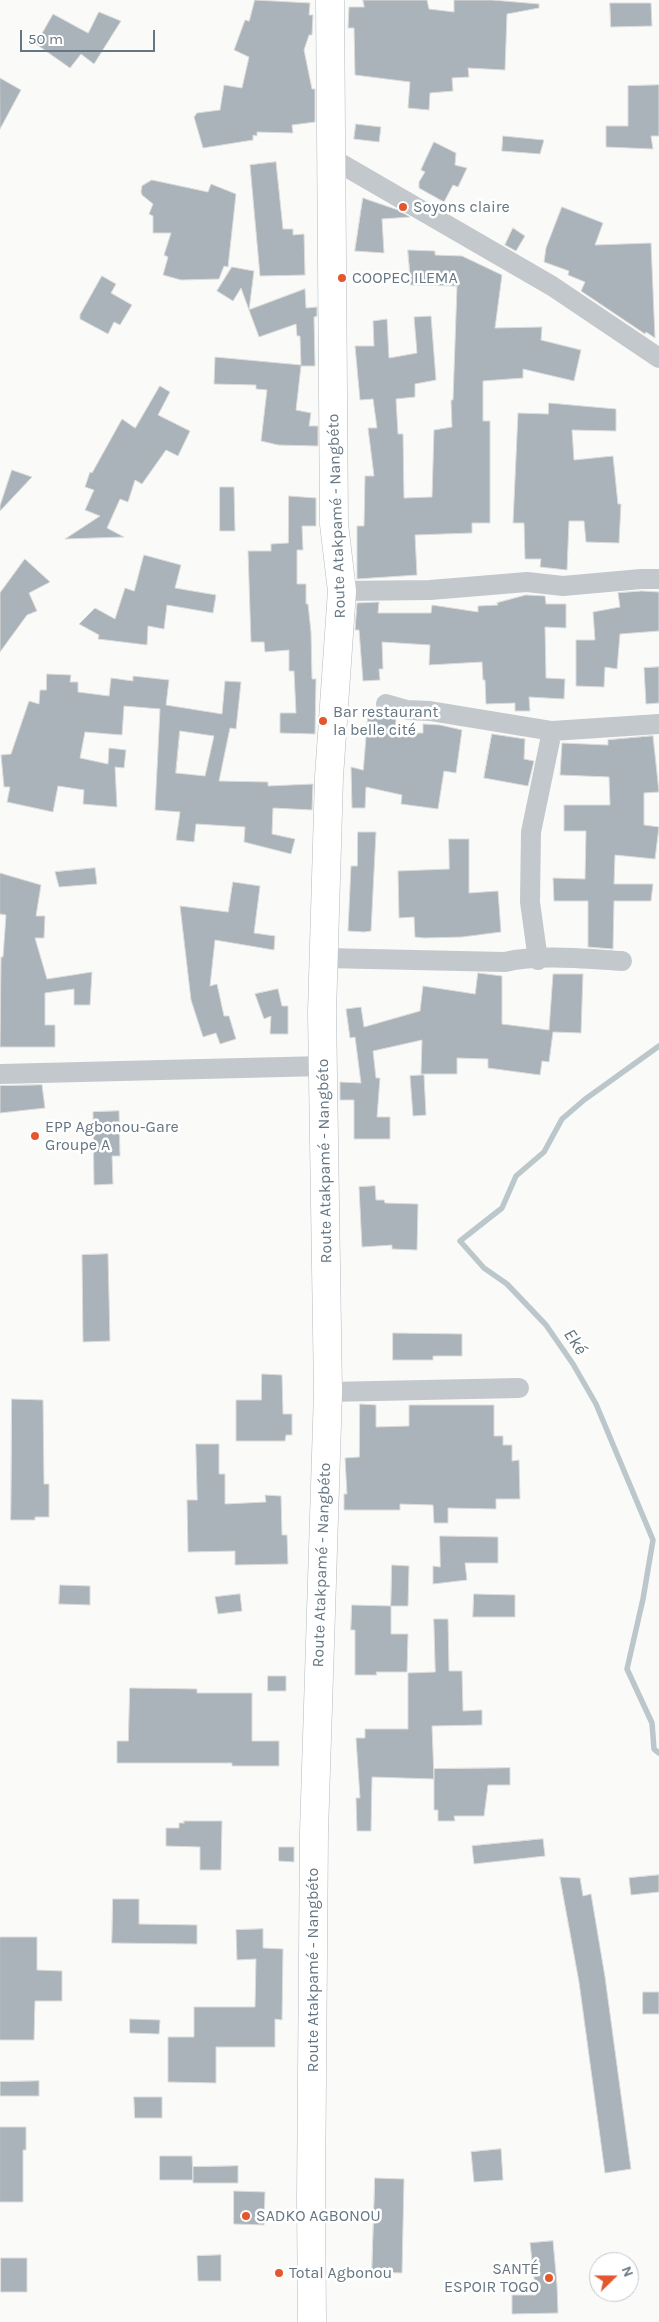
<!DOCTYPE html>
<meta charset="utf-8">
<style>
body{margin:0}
#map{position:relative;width:659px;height:2322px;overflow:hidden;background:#fafaf8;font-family:Karla,sans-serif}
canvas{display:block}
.north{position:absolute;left:589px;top:2252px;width:50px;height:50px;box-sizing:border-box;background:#fff;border:1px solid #c1c8cd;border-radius:50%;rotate:68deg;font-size:14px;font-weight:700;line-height:20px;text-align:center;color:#657683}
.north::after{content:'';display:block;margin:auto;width:18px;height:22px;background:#e4572e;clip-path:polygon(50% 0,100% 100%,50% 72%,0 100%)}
.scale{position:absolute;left:20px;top:30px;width:135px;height:22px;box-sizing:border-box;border:2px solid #657683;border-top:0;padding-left:6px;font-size:15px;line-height:18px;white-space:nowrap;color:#657683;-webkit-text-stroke:4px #fff;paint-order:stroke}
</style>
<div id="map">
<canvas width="659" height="2322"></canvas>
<div class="north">N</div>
<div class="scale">50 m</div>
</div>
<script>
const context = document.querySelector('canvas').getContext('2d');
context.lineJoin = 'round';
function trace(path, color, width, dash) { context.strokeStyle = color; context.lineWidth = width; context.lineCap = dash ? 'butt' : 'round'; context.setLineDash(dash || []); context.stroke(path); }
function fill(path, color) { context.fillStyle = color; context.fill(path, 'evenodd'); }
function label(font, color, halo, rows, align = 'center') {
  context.font = font + ' Karla,sans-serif'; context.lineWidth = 5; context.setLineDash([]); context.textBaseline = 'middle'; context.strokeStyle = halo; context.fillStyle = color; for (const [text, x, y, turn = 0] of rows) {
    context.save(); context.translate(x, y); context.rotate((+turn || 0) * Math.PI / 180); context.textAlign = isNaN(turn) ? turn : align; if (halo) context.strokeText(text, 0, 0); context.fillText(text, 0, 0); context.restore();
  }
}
trace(new Path2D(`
 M659,1046L584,1100L562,1119L544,1152L516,1176L502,1208L460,1241L484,1268L507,1284L546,1325L573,1364L596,1404L653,1540L643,1599L627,1669L652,1723L654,1749L659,1753`), '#bbc7cb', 5.5);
const building = new Path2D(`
 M255,0L310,3L309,15H313L312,35H309L304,50L312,89H315V122L292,125L293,133L257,132V136L253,135V140L203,148L194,117L197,113L220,110L224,85L242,88L249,57L234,50L245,20L249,21Z
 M363,0H427L429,9L454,12V0H492L539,4V8L507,14L505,70L468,68L469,77L452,78L453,91L430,93L429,110L408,108L410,82L355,75L354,28H348L349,7H364Z
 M610,3H651L652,26L611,27Z
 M99,12L121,21L94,64L81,54L70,68L36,44L53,14L88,33Z
 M0,78L21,90L0,129Z
 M659,85V136H651L653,149L606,147V126H628V86Z
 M356,124L381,127L379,142L354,139Z
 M503,136L544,140L540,154L502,151Z
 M434,142L456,153L455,165L467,168L458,187L453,185L444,202L419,188V182L425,172L421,170Z
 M276,162L283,229H293V235L304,234L305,275L260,276L250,165Z
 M152,180L208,192L211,184L236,194L228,267L224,266L219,279L181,280L163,275L168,257L164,255L171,233H153V216L149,214L153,204L142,195L141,192L142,186Z
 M363,198L398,210L410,217L382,219L384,253L355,251Z
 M562,207L603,223L595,245L651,243L655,338L646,332L645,334L581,291L585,282L568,275L569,271L544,262L546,248Z
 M513,228L525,236L516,251L505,245Z
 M408,250L435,251V255L462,256L502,275L495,328L542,327L541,340L581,350L574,381L523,369V378L483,381V421H490V523H472V533L415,535L417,575L357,579V526H364L365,476H374L368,428H377L373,399L360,400L355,346H374L373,321L387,319L389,358L417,353L414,317L431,316L436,380L415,384V397L396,399L398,434H403L404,498L432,497L434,430L452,427L451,400H453L457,286L411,285Z
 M232,267L254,271L249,310L241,288L233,301L217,291Z
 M102,276L116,284L111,293L132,305L120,325L114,322L108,334L80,319V315Z
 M305,289L306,308L317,307V316L314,317L315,366H301L296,410L311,413L309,426H318V446L278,445L261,441L267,390L256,389V385L214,384L215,357L301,365L300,336H297L296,324L259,337L249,310Z
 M160,386L170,392L158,415L190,431L178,456L166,450L142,484L135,480L128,502L120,499L107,528L124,537L65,539L100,516L85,510L94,490L85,487L90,472L92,473L122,419L135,428Z
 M549,403L616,409V431L572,430L574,460L613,456L618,504H621L619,543L586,542L584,521H569L567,570L540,567L541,559H525L524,523H513L518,413L548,414Z
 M12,470L32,477L0,511V506Z
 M220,487H234L235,531H220Z
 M289,496L316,498V526H302L303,550H297V584H306V604H308L311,632L312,679H316L315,734L280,733V713H296L294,671H289V650L265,652L264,642H251L248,551H271V544L288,543Z
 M144,555L181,565L175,588L216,595L213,613L167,605L164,629L148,626L147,645L98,639L99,635L79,624L95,608L115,619L125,588L134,591Z
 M25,559L50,582L29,593L37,611L27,615L0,652V593Z
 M642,591L659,592V631L620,634L617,669L605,667L604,687L576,686V640H595L593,612L620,607L618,593Z
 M526,595L545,596L546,604H566V628L545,627L546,678L565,679L564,699L529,697L530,711H515V703L486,704L485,680H483L482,662L429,665L430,645L382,642L383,669H379L380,680L363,681L359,630H355L357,603L379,602L378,613H431L432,605L478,612V606L498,605L497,603Z
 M659,667V703L646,704L644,668Z
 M47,674L71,675L70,682H78V692L109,696L111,678L133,681V676L169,680L166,705L222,714L225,681L241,682L236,729L230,728L219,781L268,782V786L313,784L312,810L273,808L272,834L295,839L291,854L244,842L245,827L196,824L194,842L176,840L180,812L155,810L160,709L124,706L122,735L85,732L80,758L108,764L109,748L126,750L124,768L115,767L117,807L83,804L84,790L58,786L53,812L7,802L10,787H4L1,755L11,754L29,701L39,704L40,690H46ZM180,731L214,736L205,776L176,773Z
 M368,716L396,719L395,733H423V724L440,725L462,730L456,773L444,771L438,809L401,804L402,795L366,787L365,808H352L351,767L363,770Z
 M492,734L525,739L524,759L534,761L528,786L484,778Z
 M653,736L659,792L644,793V825L659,827L655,859L615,855L614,884H653L651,901H614L613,949L588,947V901H554L553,878L585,879L586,831H564V805H610L609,777L560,775L562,743L608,745V740Z
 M358,832H376L371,931L364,932L348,931L351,866H357Z
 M449,839H469V893L498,891L501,932L462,937L424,938L415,937L414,917L399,918L398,871L449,869Z
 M95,868L97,884L59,887L55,872Z
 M0,873L41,885L36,916H45L44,938H35L47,979L92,972L90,1005H74V989L45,993V1025H55V1047H0L1,957H3L6,915L0,914Z
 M233,882L260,886L254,933L275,936L274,950L215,940L210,986L217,984L224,1016H229L236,1039L220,1044L216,1033L203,1037L191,1000L180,906L228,912Z
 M478,973L502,976V1024L549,1030L553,974H583L581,1033L553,1032L549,1062L542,1061L540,1075L488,1068V1059L457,1058V1074H421L422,1040L373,1051L376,1078H380L377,1117H390V1139H354V1100H340V1082L361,1083L355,1037L350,1038L346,1009L361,1007L364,1027L420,1011L423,986L475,994Z
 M278,989L282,1006H288V1034H270L271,1016L264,1019L255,994Z
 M424,1075L426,1115L413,1116L410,1076Z
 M42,1085L45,1108L0,1113V1086Z
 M119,1111L120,1156H112L113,1184L94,1185L93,1112Z
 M375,1186L376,1200H384L385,1203L418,1204L417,1250L392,1249V1245L362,1247L359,1187Z
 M108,1254L110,1341L83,1342L82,1255Z
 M393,1333L462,1334V1356H433V1360H393Z
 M262,1374L282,1375L283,1414H292V1435H286L285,1441H236V1400H261Z
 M12,1399L43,1400L44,1484H49V1517H35V1520H11Z
 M360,1404L376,1405V1427L409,1426V1405H494V1436H503V1445H512V1461L519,1460L520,1499H496V1509L448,1508V1523H434L433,1505L400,1504V1510H344V1494H347L345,1458L359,1457Z
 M196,1444H219V1474H225V1504L266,1502L265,1495L281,1496L282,1535H287L288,1564L235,1565V1551L188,1552L187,1500H197Z
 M440,1536L498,1537V1563H465L467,1580L433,1584V1566L440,1567Z
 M392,1565L409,1566L408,1606H391Z
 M60,1585L90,1586V1605L59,1604Z
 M240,1594L242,1611L218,1614L215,1597Z
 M474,1594L515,1595V1617H473Z
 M352,1605L391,1606V1634H408L407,1672H376L377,1675H355V1630H351Z
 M434,1619H448L449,1671H462L463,1711L482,1710V1725L432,1726L434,1779L372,1777L371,1831H357L356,1798H360L356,1738H365V1729H408V1673L435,1672Z
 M268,1676H286V1691H268Z
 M130,1688L197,1689V1693H252V1741H279V1766H232V1763H117V1741H128Z
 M510,1768V1785H488L484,1816H454L455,1821H438V1810H434V1769Z
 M184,1821H222L221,1870H200V1847L166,1846V1828H179V1823H184Z
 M543,1839L545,1856L474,1864L472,1846Z
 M279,1847H294V1862L279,1861Z
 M659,1875V1892L631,1895L629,1878Z
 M560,1877L580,1878L583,1896L591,1894L605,1977L631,2169L605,2173L579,1982Z
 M113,1899H139V1924L197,1925V1944L112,1943Z
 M263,1929V1948L283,1949L282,2020L275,2019V2047H216V2083L168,2082V2037H194V2007H255L256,1959L237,1960L236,1930Z
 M0,1937H37V1970L62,1971V2001H35L34,2040H0Z
 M643,1992H659V2014H643Z
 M130,2019L160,2020L159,2034L130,2033Z
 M39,2081V2096H0V2082Z
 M134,2097H162V2118H135Z
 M0,2127H26V2150H23V2202H0Z
 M501,2149L503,2180L474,2182L471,2152Z
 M160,2156H192L193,2180H160Z
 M238,2166V2183H193V2167Z
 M375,2178L404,2179L402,2273L372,2272Z
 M234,2191L265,2192L264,2225L234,2224Z
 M553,2241L557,2285L558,2313L512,2314V2295H536L530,2243Z
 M221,2255V2281H198L197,2256Z
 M1,2258H27V2292H1Z`);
fill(building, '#aab3b9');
trace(building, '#dcdcda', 1);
const secondary = new Path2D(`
 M312,2322L311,2199L314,1832L328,1392L322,1013L329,777L342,591L334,524L330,0`);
trace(secondary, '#b3babf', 29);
trace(new Path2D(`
 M331,158L552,286L659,358
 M342,591L430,590L527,582L563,586L641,579H659
 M386,704L407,710L430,711L552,731L659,724
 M325,958L505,962C540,954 586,959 622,961
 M538,960L530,902L531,832L552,731
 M0,1074L323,1066
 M328,1392L519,1388`), '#c3c8cc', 20);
trace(secondary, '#fff', 28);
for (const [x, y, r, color] of [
 [403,207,5,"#e4572e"],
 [342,278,5,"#e4572e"],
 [323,721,5,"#e4572e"],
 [35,1136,5,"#e4572e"],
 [246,2216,5,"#e4572e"],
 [279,2273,5,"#e4572e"],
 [549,2278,5,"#e4572e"]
]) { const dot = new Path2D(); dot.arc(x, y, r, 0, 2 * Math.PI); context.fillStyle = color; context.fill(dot); trace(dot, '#fff', 2); }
label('16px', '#657683', '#fff', [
 ["Soyons claire",413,207],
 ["COOPEC ILEMA",352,278],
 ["Bar restaurant",333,712],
 ["la belle cité",333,730],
 ["EPP Agbonou-Gare",45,1127],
 ["Groupe A",45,1145],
 ["SADKO AGBONOU",256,2216],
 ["SANTÉ",539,2269,"right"],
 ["ESPOIR TOGO",539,2287,"right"],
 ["Total Agbonou",289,2273]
], 'left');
label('16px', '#657683', '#fff', [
 ["Route Atakpamé - Nangbéto",337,516,-92],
 ["Route Atakpamé - Nangbéto",325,1161,-91],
 ["Route Atakpamé - Nangbéto",322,1565,-88],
 ["Route Atakpamé - Nangbéto",313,1970,-90]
]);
label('italic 18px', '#60757c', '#fff', [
 ["Eké",575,1342,56]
]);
</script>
